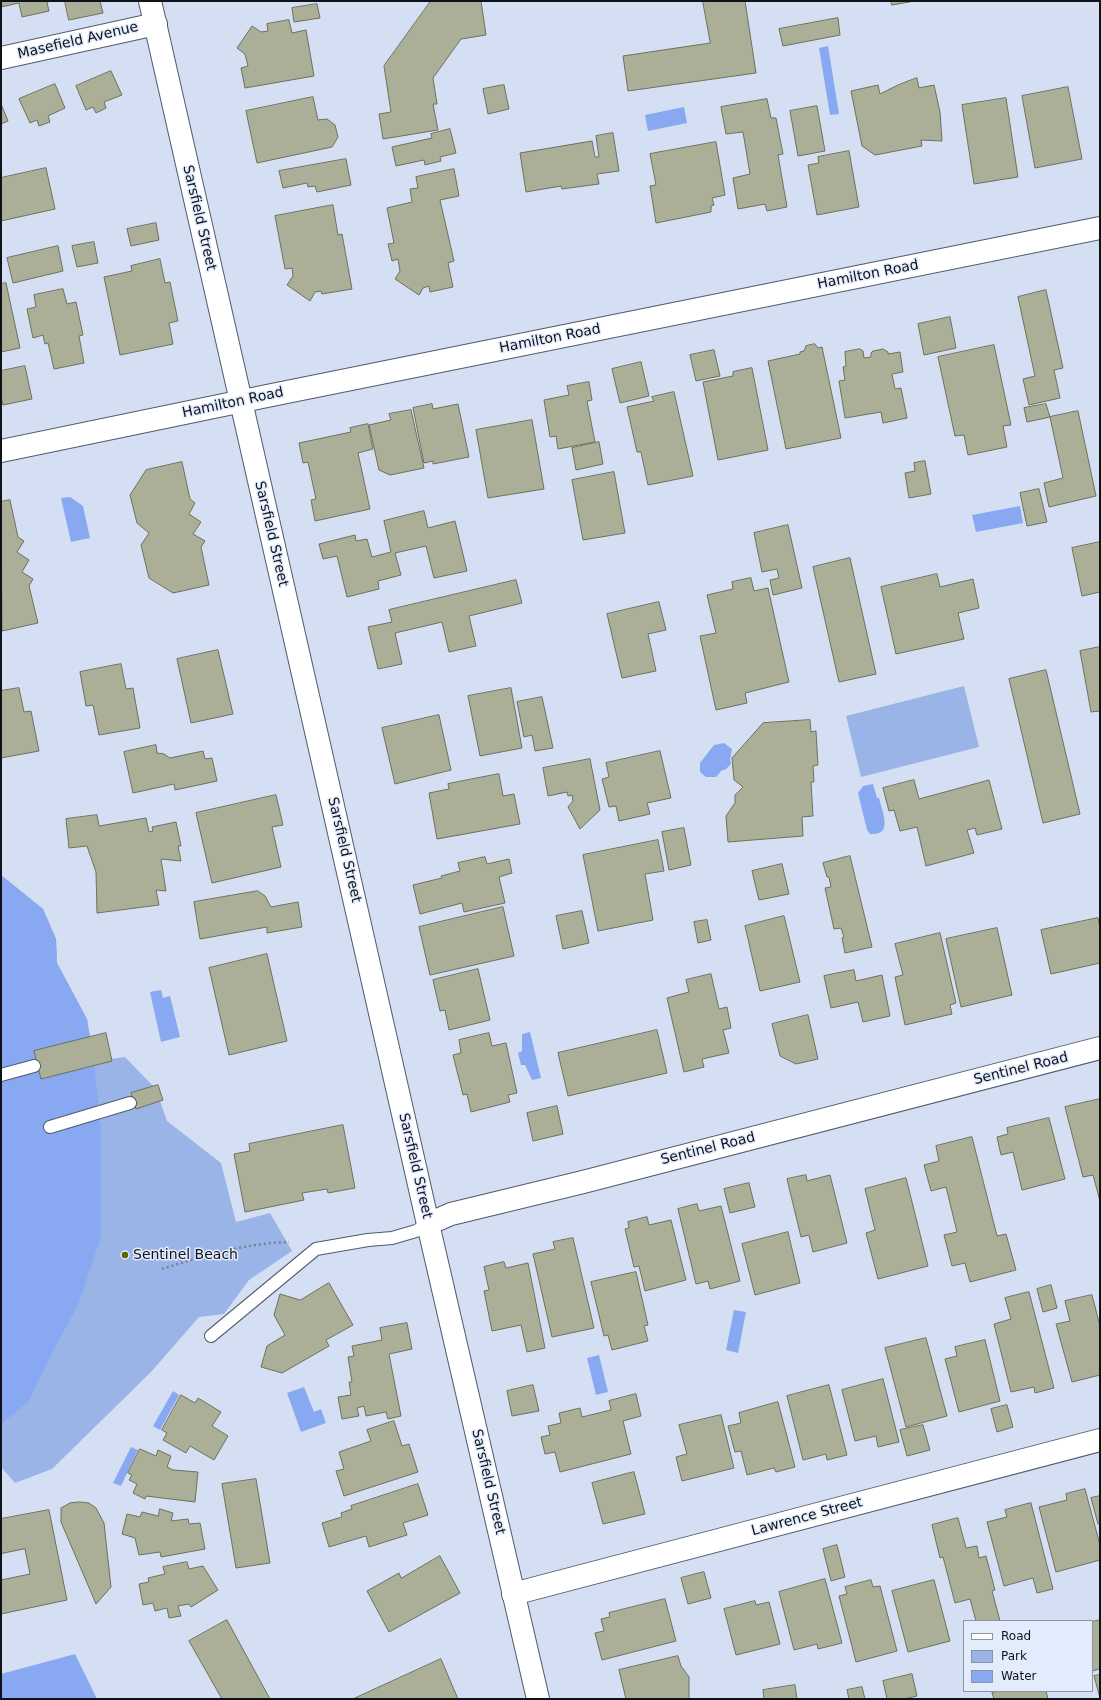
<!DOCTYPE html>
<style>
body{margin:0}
#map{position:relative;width:1101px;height:1700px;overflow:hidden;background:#d4dff4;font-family:"DejaVu Sans",sans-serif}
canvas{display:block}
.frame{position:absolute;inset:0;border:2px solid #0f1219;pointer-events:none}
.legend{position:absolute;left:963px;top:1620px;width:130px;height:72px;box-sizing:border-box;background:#e3ecfd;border:1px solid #8e95a2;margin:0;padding:5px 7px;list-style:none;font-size:12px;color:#0f1219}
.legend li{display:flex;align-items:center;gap:8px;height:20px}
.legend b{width:20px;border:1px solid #8e95a2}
</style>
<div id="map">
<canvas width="1101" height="1700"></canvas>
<div class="frame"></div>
<ul class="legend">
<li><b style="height:5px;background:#fff"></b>Road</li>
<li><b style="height:11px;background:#9bb4e7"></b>Park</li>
<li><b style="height:11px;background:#88a9f1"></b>Water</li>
</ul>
</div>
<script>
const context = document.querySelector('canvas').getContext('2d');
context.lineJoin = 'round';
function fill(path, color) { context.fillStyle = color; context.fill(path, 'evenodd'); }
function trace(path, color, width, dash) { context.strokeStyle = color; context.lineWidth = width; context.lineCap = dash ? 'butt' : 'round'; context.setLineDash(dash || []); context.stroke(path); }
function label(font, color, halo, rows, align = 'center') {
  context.font = font + ' "DejaVu Sans",sans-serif'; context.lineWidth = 3; context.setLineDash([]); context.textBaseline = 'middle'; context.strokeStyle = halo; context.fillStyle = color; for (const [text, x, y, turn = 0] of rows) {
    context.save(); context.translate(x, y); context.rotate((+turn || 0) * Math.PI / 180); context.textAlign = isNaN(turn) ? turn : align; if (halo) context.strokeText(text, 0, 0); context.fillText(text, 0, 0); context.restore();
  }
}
fill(new Path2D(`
 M964,686L979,747L861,777L846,716Z
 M1,875L43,909L56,939L57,963L87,1019L94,1061L125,1057L156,1089L167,1121L221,1163L236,1222L270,1213L292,1251L249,1280L224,1314L199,1317L151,1372L52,1469L15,1483L1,1467Z`), '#9bb4e7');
fill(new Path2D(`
 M828,46L839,114L830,115L819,48Z
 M684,107L687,123L648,131L645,115Z
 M70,497L83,506L90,538L71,542L61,498Z
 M1020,506L1023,523L976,532L972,515Z
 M724,743L732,749L730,760L731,764L725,770H722L716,777H706L700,772V763L714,745Z
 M873,784L877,798H879C882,812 894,836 870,834L867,830L858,793L863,786Z
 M1,875L43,909L56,939L57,963L87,1019L94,1061L101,1131V1237L78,1305L52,1353L28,1402L1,1424Z
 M161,990L163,998L170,996L180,1037L161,1042L150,992Z
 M530,1032L541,1078L532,1080L525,1065H521L518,1053L522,1051V1034Z
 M734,1310L746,1312L738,1353L726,1350Z
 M599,1355L608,1392L596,1395L587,1358Z
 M304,1387L314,1412L321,1409L326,1423L301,1432L287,1393Z
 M173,1391L179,1395L160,1430L153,1426Z
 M131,1447L138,1450L121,1486L113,1483Z
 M75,1654L97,1699H1V1674Z`), '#88a9f1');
const building = new Path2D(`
 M1,1H53L47,2L49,11L22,17L19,3L1,7Z
 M65,1H100L103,13L69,20Z
 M431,1H481L486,35L461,39L433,78L437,104H433L438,130L383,139L379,114L391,112L384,66Z
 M703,1H745L756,73L628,91L623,56L710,43Z
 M891,1H915L892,5Z
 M317,4L320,18L294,22L292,8Z
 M838,18L840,35L783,46L779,29Z
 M289,20L292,33L306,30L314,76L245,88L241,68L248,66L245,54L237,48L252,26L261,32L268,31L267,24Z
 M111,71L122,95L104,102L106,108L96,113L93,107L86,110L76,86Z
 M917,78L919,88L934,85L940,112L942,141L921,140L922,146L875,155L862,146L851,91L878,85L880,94L898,85Z
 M55,84L65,108L48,116L50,122L39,126L37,120L30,123L19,99Z
 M504,85L509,109L488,114L483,89Z
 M1068,87L1082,159L1035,168L1022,96Z
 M313,97L318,120L327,119L335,125L338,137L332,147L257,163L246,111Z
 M1006,98L1018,177L974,184L962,105Z
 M767,99L771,118H776L783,154L778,155L787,207L767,211L765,204L738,209L733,178L750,174L743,132L726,134L721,107Z
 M1,104L8,121L1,124Z
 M817,106L825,151L798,156L790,111Z
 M450,129L456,153L440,157L441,161L425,165L424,160L396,166L392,147L432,138L431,134Z
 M613,133L619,171L597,174L599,184L562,189L561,186L526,192L520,153L592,141L595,157H599L596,136Z
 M716,142L725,195L712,198L714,205L711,206V212L656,223L650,186L656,185L650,154Z
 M849,151L859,207L817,215L808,165L819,163L818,157Z
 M346,159L351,185L317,192L315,186L308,187L307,183L283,188L279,171Z
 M46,168L55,209L1,221V178Z
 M454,169L459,196L440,200L454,261L448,263L453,287L430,292L429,286L423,288L419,295L395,279L400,271L398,259L392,261L388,244L394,243L387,208L412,202L410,189L418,188L416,177Z
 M333,205L338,235L342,234L352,289L322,294L321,291L315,292L310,301L287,285L293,276L292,268L285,269L275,216Z
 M156,223L159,240L131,246L127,229Z
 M94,242L98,263L77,267L72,246Z
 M58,246L63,271L13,283L7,258Z
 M160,259L165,283L170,282L178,321L169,323L173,344L120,355L104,277L132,271L131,266Z
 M6,283L20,348L1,352V284Z
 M63,289L67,304L76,302L83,335L79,336L84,363L54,369L48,343L45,344L43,335L33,338L27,309L36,307L34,295Z
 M1046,290L1063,368L1054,370L1060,398L1029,405L1023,379L1035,376L1018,297Z
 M950,317L956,348L924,355L918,324Z
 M815,344L818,348L822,347L841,438L786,449L768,361L800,354V352L804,351L806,346Z
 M994,345L1011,425L1003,426L1007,447L968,455L964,435L955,436L938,357Z
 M860,349L863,351L864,358L871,357V353L873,351L883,349L888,352V354L900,352L903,372L892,374L895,389L901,388L907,418L883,423L881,412L845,418L839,381L845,380L843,367L846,366L845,352Z
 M714,350L720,376L696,381L690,355Z
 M641,362L649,396L620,403L612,369Z
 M25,366L32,399L3,405L1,397V371Z
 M752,368L768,450L718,460L703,382L733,376V372Z
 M589,382L592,400L587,401L595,442L558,449L556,436L550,437L544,400L569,395L567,386Z
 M674,392L693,476L648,485L641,452H637L627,407L654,401L652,397Z
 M432,404L433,409L458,404L469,457L433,464V461L424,463L413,408Z
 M1046,404L1050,417L1027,422L1024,408Z
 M411,410L424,468L390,475L379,470L369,425L391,420L389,414Z
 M1078,411L1096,496L1049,507L1044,483L1063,478L1050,417Z
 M532,420L544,489L488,498L476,430Z
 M368,424L373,449L358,453L370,509L315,521L311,500L316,499L308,462L303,463L299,443L351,432L350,428Z
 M599,442L603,464L576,470L572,448Z
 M925,461L931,494L909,498L905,473L915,471L914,463Z
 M182,462L190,499L195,503L189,514L201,522L193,534L205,541L201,547L209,585L173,593L149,578L141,545L149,533L137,523L130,495L146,470Z
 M614,472L625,533L583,540L572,480Z
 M1039,489L1047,522L1027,526L1020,493Z
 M10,500L18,537L24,541L17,552L29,560L22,572L33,579L29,586L38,623L2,631L1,502Z
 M424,511L428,528L455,521L467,571L434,578L426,546L395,553L401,575L378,581L379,589L347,597L337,556L323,559L319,544L355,535L356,541L367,539L372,557L391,552L384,521Z
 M788,525L802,588L773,595L770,580L779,578L777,569L762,572L754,533Z
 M1100,542V592L1082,596L1072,548Z
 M850,558L876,674L839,682L813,567Z
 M937,574L940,587L973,579L979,608L958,613L964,639L896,654L881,587Z
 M751,578L754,591L768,588L789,682L745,693L747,703L716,710L700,636L716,633L707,595L733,589L732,582Z
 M516,580L522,603L469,616L476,646L449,652L442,622L395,633L402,664L378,669L368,627L392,622L389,610Z
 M659,602L666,630L648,634L656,671L622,678L607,614Z
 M1100,647V711L1091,712L1080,651Z
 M218,650L233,714L191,723L177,659Z
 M121,664L126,689L133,688L140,728L99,735L93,705L86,706L80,672Z
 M1046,670L1080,814L1043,823L1009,679Z
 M19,688L24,712L31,711L39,751L1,758V691Z
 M511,688L522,748L480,756L468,696Z
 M542,697L553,748L535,751L532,735L524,737L517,702Z
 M439,715L451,770L395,784L382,728Z
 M810,720L811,732L816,731L818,765L813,766L814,782H811L813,816L802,817L803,836L728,842L726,816L735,803V795L743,787L734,780L732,758L763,723Z
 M156,745L157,753L164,754L170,758L203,751L205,759L212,758L217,781L175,790L174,784L133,793L124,752Z
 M660,751L671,798L647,803L650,814L619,821L616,806L609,807L602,779L609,777L606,763Z
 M590,759L600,810L580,829L568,807L573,801L572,795L568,796L567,792L548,796L543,768Z
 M499,774L503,796L514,794L520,824L437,839L429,793L449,789L448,784Z
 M914,780L919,799L989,780L1002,829L977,835L975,828L967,830L974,853L926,866L917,827L900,831L894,810L889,811L883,788Z
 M276,795L283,825L272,827L281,867L212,883L196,813Z
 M97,815L99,826L146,818L149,832L153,831L152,827L176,822L181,846H178L181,861L161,859L166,891L156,890L159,905L97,913L96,872L87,846L69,848L66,819Z
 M684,828L691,865L669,870L662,832Z
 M658,840L664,871L645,874L653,920L598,931L583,855Z
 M850,856L872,947L845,953L842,938L844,937L841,928L834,929L825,888L831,887L829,877H827L823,863Z
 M485,857L487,864L509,859L512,873L499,877L505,903L464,912L462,903L420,914L413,885L442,878L441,876L460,871L458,863Z
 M782,864L789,894L759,900L752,871Z
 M258,891L265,896L271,907L298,902L302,927L267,933V927L200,939L194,902Z
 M503,907L514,956L430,975L419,927Z
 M582,911L589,943L563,949L556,916Z
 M784,916L800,982L760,991L745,926Z
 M1098,918L1100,928V963L1051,974L1041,930Z
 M707,920L711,940L698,943L694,922Z
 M997,928L1012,995L961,1007L946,939Z
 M940,933L956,1003L950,1005L952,1014L905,1025L895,977L903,975L895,944Z
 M267,954L287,1041L229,1055L209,968Z
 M478,969L490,1020L449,1030L445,1010L440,1011L433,980Z
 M854,970L856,981L882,975L890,1016L863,1022L858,1002L831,1008L824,976Z
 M711,974L719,1009L727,1007L731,1028L723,1030L729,1053L702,1059L704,1067L684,1072L667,998L689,992L686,980Z
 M808,1015L818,1059L796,1064L780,1056L772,1024Z
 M657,1030L667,1073L568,1096L558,1053Z
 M106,1033L112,1061L41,1079L34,1051Z
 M489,1033L492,1046L506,1043L517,1093L508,1095L510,1102L471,1112L467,1094L463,1095L453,1055L461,1053L459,1040Z
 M158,1085L163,1100L136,1109L131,1093Z
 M1100,1099V1201L1093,1175L1083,1177L1065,1107Z
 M557,1106L563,1134L533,1141L527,1113Z
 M1049,1118L1065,1179L1022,1190L1013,1152L1001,1155L997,1137L1008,1134L1007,1128Z
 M343,1125L355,1188L328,1193L327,1189L302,1193L304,1200L245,1212L234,1154L250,1151L249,1144Z
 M972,1137L997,1236L1006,1234L1016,1270L970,1282L965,1263L952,1266L944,1235L957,1232L946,1187L931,1191L924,1165L939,1161L936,1146Z
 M806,1175L807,1181L830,1175L847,1243L813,1252L809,1235L801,1237L787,1179Z
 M906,1178L928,1266L878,1279L866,1233L875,1230L865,1189Z
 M749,1183L755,1207L730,1213L724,1189Z
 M697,1204L699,1211L721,1206L740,1281L710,1289L708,1281L696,1284L678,1209Z
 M647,1217L649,1225L671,1220L686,1280L645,1291L639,1266L634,1267L625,1229L629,1228L628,1222Z
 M788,1232L800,1283L755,1295L742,1244Z
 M573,1238L594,1328L552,1337L533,1254L555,1249L553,1242Z
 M504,1262L506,1268L528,1263L545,1348L527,1352L521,1325L492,1331L484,1291L489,1290L484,1267Z
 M636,1272L648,1325L644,1326L648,1341L612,1350L608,1335L604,1336L591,1282Z
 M329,1283L353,1325L326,1340L329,1346L282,1373L261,1367L267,1346L285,1335L274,1315L280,1294L300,1300Z
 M1051,1285L1057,1308L1043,1312L1037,1289Z
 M1029,1292L1054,1388L1035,1393L1034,1387L1011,1392L994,1324L1011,1319L1005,1298Z
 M1092,1295L1100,1326V1375L1072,1382L1056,1324L1070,1321L1065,1301Z
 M407,1323L412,1349L389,1354L401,1416L388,1419L386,1412L366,1416L364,1406L357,1408L359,1416L342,1419L338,1397L351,1395L349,1382H352L348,1357L354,1356L352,1346L382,1340L380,1328Z
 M926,1338L947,1416L906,1427L885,1348Z
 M985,1340L1000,1401L959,1412L945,1359L957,1356L955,1347Z
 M883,1379L899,1442L878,1447L876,1436L855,1441L842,1390Z
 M533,1385L539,1411L512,1416L507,1391Z
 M829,1385L847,1455L827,1460L826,1454L803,1460L787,1396Z
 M636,1394L641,1416L623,1421L631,1454L560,1472L555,1452L545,1454L541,1437L550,1435L548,1426L561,1423L559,1413L580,1408L582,1417L611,1410L609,1401Z
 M181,1395L195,1403L198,1398L221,1412L212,1426L228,1436L214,1460L190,1446L186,1453L163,1440L167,1433L162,1430Z
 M778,1402L795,1467L776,1472L774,1468L747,1475L741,1451L735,1452L728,1426L741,1423L739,1413Z
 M1007,1405L1013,1427L997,1432L991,1409Z
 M721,1415L734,1468L682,1481L676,1457L687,1454L679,1425Z
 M394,1421L402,1446L409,1444L418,1472L344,1496L336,1471L344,1469L339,1452L371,1441L367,1430Z
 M923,1425L930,1450L907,1456L900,1430Z
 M140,1449L156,1456L158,1450L171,1456L167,1467L173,1470L198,1472L195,1502L146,1496L145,1499L133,1493L137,1484L129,1480L132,1475L128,1473Z
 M634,1472L645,1514L603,1524L592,1483Z
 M256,1479L270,1563L236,1568L222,1484Z
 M418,1484L428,1515L403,1523L407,1535L369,1547L366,1536L329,1547L322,1523L342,1517L341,1513L352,1509L351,1506Z
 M1085,1489L1100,1545V1560L1056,1572L1039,1507L1067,1500L1066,1494Z
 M1100,1496V1524H1098L1091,1498Z
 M80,1502L89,1503L96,1508L104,1523L111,1587L96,1604L61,1522V1508L70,1503Z
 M1031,1503L1053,1589L1037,1593L1033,1578L1004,1586L987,1522L1007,1517L1005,1510Z
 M160,1509L173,1513L171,1521L188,1519L189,1524L200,1523L205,1549L161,1557L160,1552L139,1555L135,1538L122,1534L127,1514L140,1517L142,1512L158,1516Z
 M49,1510L67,1600L1,1614V1519Z
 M958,1518L966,1548L977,1546L979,1558L986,1556L995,1590L992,1591L1000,1621H976L970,1599L955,1603L943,1557L940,1558L932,1525Z
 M837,1545L845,1577L831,1581L823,1549Z
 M25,1549L30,1574L1,1580V1554Z
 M440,1556L460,1593L389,1632L367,1591L399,1573L401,1578Z
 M187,1562L189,1569L203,1566L218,1590L191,1607L189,1604L178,1606L181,1616L169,1618L167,1608L155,1611L153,1603L143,1605L139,1584L149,1582L148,1578L165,1574L163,1567Z
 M704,1572L711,1598L688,1604L681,1578Z
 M825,1579L842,1643L818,1649L817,1644L794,1650L779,1592Z
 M871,1580L873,1587L880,1586L897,1651L856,1662L839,1596L847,1594L845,1587Z
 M934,1580L950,1641L908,1652L892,1591Z
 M665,1599L676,1641L602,1660L595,1633L604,1631L601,1619L610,1617L609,1613Z
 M755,1601L756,1605L769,1602L780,1644L736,1655L724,1609Z
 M227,1620L270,1699H222L189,1641Z
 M1100,1620V1669L1092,1671V1622Z
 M678,1656L681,1666L689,1677V1699H626L619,1670Z
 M441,1659L458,1699H353Z
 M912,1674L917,1696L904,1699H887L883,1681Z
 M1100,1675V1698L1094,1676Z
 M795,1685L797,1699H764L763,1690Z
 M862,1687L865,1699H849L847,1690Z
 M998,1691H1046L1048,1699H994L992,1693Z`);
fill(building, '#acaf98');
trace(building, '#6e705b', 1);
const service = new Path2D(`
 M1,1075L34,1066
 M50,1127L130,1103
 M211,1336L316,1249L368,1240L392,1238L416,1231L428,1224`);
const minor = new Path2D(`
 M1,58L156,24
 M1,451L267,396L1100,228
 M428,1224L451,1214L583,1182L1100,1048
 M513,1594L1100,1440`);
const tertiary = new Path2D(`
 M150,1L428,1224L538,1699`);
trace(service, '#515a6c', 14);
trace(minor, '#515a6c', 24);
trace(tertiary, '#515a6c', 24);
trace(new Path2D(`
 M162,1269C203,1256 246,1243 289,1242`), '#79808f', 2.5, [2, 3]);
trace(service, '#fff', 12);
trace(minor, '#fff', 22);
trace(tertiary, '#fff', 22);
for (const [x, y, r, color] of [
 [125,1255,4,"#606300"]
]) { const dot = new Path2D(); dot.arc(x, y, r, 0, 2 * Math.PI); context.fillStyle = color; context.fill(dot); trace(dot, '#e3ecfd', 1.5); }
label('14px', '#0f1219', '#e3ecfd', [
 ["Masefield Avenue",78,41,-13],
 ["Sarsfield Street",199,218,77],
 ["Hamilton Road",868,275,-11],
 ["Hamilton Road",550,339,-11],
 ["Hamilton Road",233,403,-12],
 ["Sarsfield Street",271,534,77],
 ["Sarsfield Street",344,850,77],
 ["Sentinel Road",1021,1069,-14],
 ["Sentinel Road",708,1149,-14],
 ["Sarsfield Street",415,1166,77],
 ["Sarsfield Street",488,1482,77],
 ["Lawrence Street",807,1517,-15]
]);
label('14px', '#0f1219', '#e3ecfd', [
 ["Sentinel Beach",133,1255]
], 'left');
</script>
